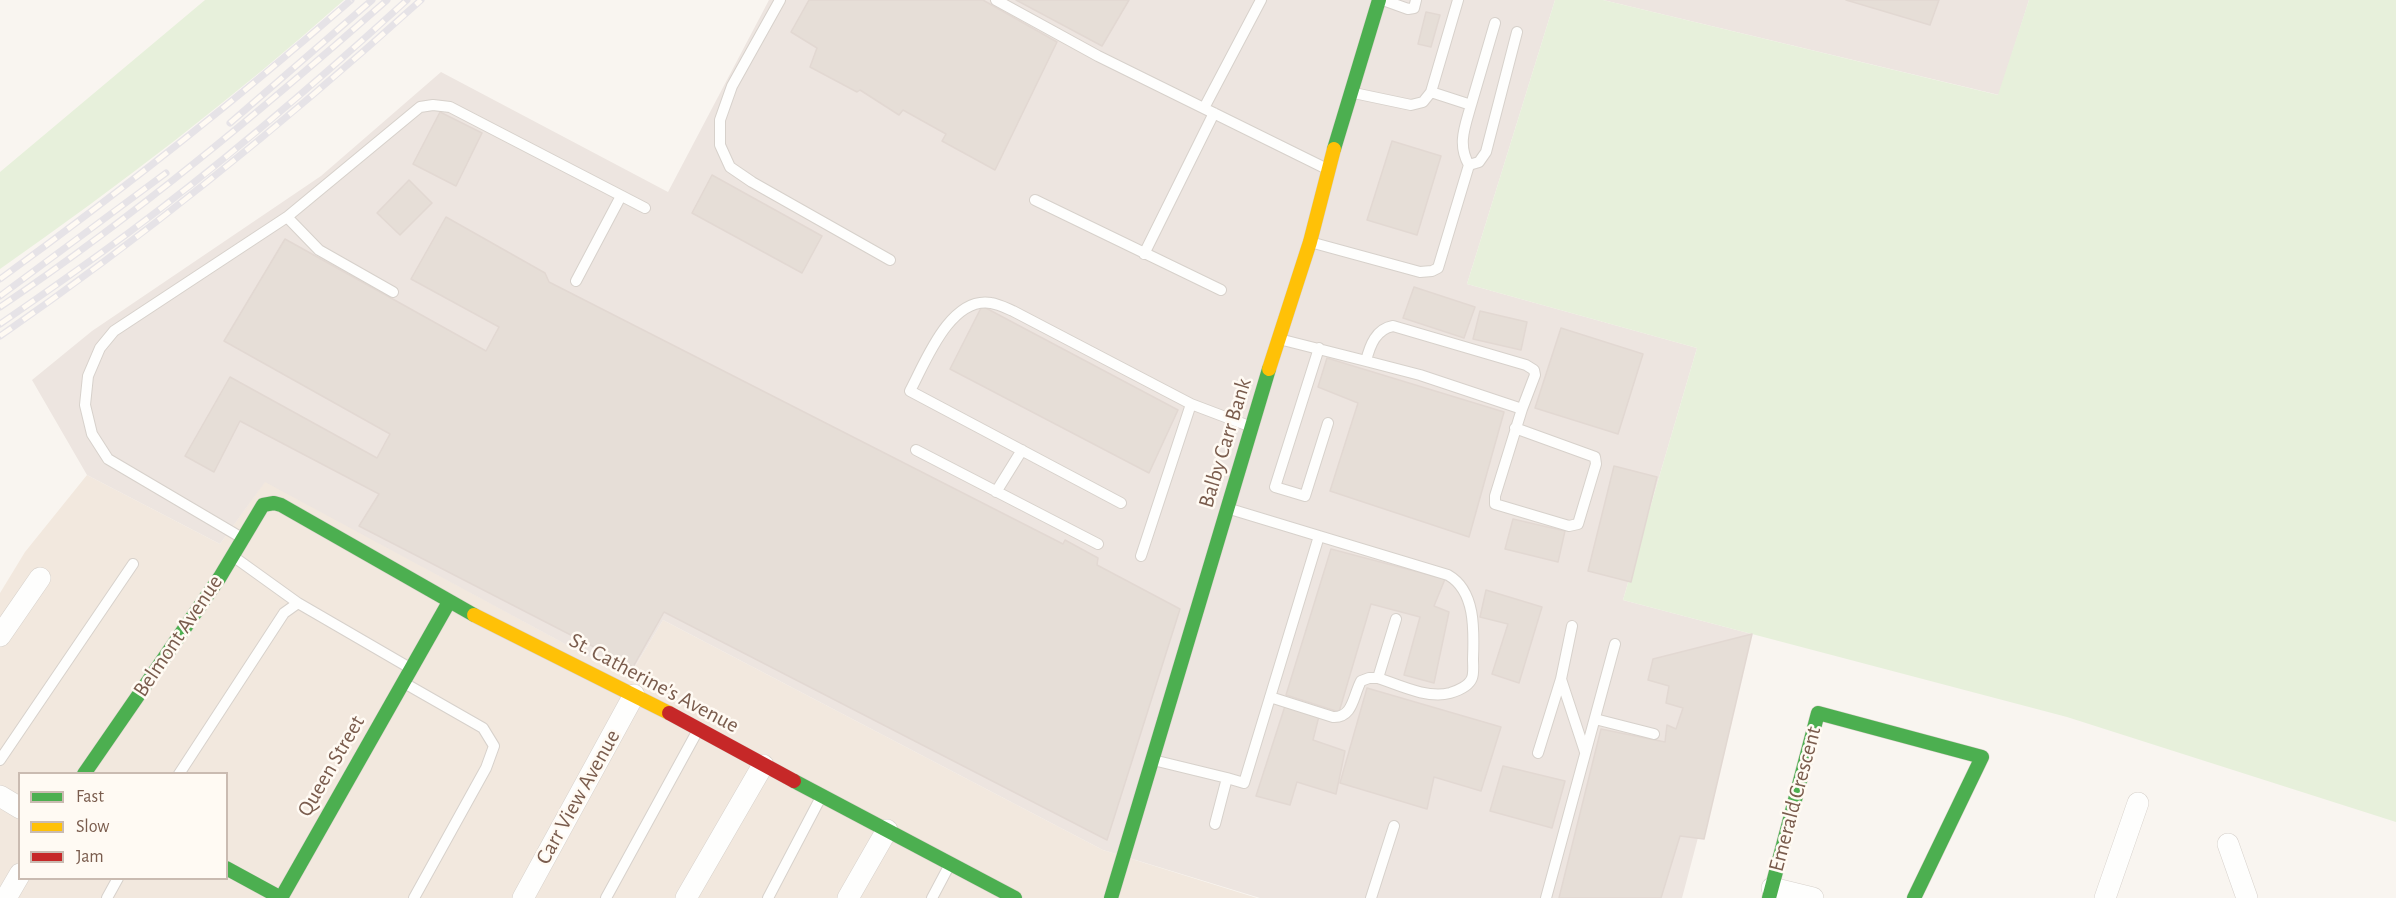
<!DOCTYPE html>
<style>
body{margin:0}
#map{position:relative;width:2396px;height:898px;overflow:hidden;background:#f9f5f0;font-family:"Alegreya Sans",sans-serif}
canvas{display:block}
.legend{position:absolute;left:18px;top:772px;width:210px;height:108px;box-sizing:border-box;background:#fffaf3;border:2px solid #cabbb1;margin:0;padding:8px 10px;list-style:none;font-size:18px;color:#7a5c4d}
.legend li{display:flex;align-items:center;gap:12px;height:30px}
.legend b{width:30px;border:2px solid #cabbb1}
</style>
<div id="map">
<canvas width="2396" height="898"></canvas>
<ul class="legend">
<li><b style="height:8px;background:#4caf50"></b>Fast</li>
<li><b style="height:8px;background:#ffc107"></b>Slow</li>
<li><b style="height:8px;background:#c62828"></b>Jam</li>
</ul>
</div>
<script>
const context = document.querySelector('canvas').getContext('2d');
context.lineJoin = 'round';
function fill(path, color) { context.fillStyle = color; context.fill(path, 'evenodd'); }
function trace(path, color, width, dash) { context.strokeStyle = color; context.lineWidth = width; context.lineCap = dash ? 'butt' : 'round'; context.setLineDash(dash || []); context.stroke(path); }
function label(font, color, halo, rows, align = 'center') {
  context.font = font + ' "Alegreya Sans",sans-serif'; context.lineWidth = 5; context.setLineDash([]); context.textBaseline = 'middle'; context.strokeStyle = halo; context.fillStyle = color; for (const [text, x, y, turn = 0] of rows) {
    context.save(); context.translate(x, y); context.rotate((+turn || 0) * Math.PI / 180); context.textAlign = isNaN(turn) ? turn : align; if (halo) context.strokeText(text, 0, 0); context.fillText(text, 0, 0); context.restore();
  }
}
fill(new Path2D(`
 M87,475L220,544L265,481L628,678L663,620L1103,850L1257,898H0V593L25,552ZM20,774H226V878H20Z`), '#f2e8de');
fill(new Path2D(`
 M769,0H1555L1467,284L1697,348L1623,600L1752,634L1682,898H1260L1103,850L663,620L628,678L265,482L220,544L87,475L32,380L92,331L321,176L441,72L668,192Z
 M1603,0H2029L1999,95Z`), '#ede5e0');
fill(new Path2D(`
 M205,0H344C235,97 120,185 0,269V172Z
 M1555,0H1603L1998,95L2029,0H2396V822L2067,717L1623,600L1697,348L1467,284Z`), '#e7f0db');
const building = new Path2D(`
 M809,0H983L1057,42L995,170L942,141L946,134L903,110L899,115L860,90L857,92L810,67L817,48L791,32Z
 M1016,0H1129L1102,46Z
 M1846,0H1939L1930,25Z
 M1426,12L1440,15L1431,47L1418,44Z
 M440,112L482,133L456,186L413,164Z
 M1392,141L1441,156L1417,235L1367,220Z
 M712,175L822,236L802,273L692,213Z
 M409,180L432,203L400,235L377,213Z
 M446,217L545,273L549,282L1063,544L1065,540L1098,558L1097,565L1180,609L1107,840L664,612L633,667L359,526L379,494L240,421L214,472L185,456L230,377L377,458L390,434L224,341L285,239L486,351L499,327L411,279Z
 M1414,287L1475,307L1464,338L1403,318Z
 M982,306L1178,410L1149,473L950,369Z
 M1480,311L1527,322L1521,350L1473,339Z
 M1561,328L1643,354L1618,434L1535,408Z
 M1327,358L1504,412L1469,537L1330,491L1358,403L1318,387Z
 M1614,466L1657,477L1631,582L1588,571Z
 M1513,519L1565,531L1558,562L1505,549Z
 M1331,549L1445,579L1434,606L1449,612L1434,683L1404,675L1420,617L1371,604L1339,712L1286,695Z
 M1486,590L1542,607L1519,683L1492,674L1508,624L1480,617Z
 M1752,634L1704,839L1680,836L1661,898H1559L1601,729L1665,742L1667,725L1676,729L1683,708L1666,703L1669,686L1648,680L1653,659Z
 M1367,688L1501,727L1481,791L1434,777L1427,809L1340,783Z
 M1285,706L1319,716L1313,740L1345,751L1336,794L1297,782L1290,805L1256,796Z
 M1503,766L1565,781L1552,828L1490,811Z`);
fill(building, '#e6ded7');
trace(building, '#e2d8d2', 1.5);
const lane = new Path2D(`
 M780,0L732,86L720,120V145L730,167L752,182L890,260
 M996,0L1098,56L1327,169
 M1383,0L1408,9L1414,8L1416,0
 M1431,92L1471,105L1495,23
 M1354,93L1411,105L1423,102L1431,92L1458,0
 M1204,108L1261,0
 M1469,165L1479,162L1486,152L1517,32
 M1035,200L1221,290
 M287,217L319,250L393,292
 M1310,242L1420,272L1432,271L1438,268L1469,165C1457,144 1465,127 1471,105
 M1144,254L1214,113
 M576,281L621,196
 M1279,339L1366,361
 M1319,348L1275,487L1305,496L1328,423
 M1515,428L1595,457L1596,464L1578,524L1569,526L1495,504V496L1522,409L1420,375L1366,361C1370,345 1376,329 1393,326L1526,365L1534,370L1535,375L1522,409
 M916,450L1098,544
 M996,492L1022,450
 M1121,503L910,391C925,363 950,296 991,303C998,304 1006,308 1013,311L1191,404
 M242,538L108,459L92,434L85,405L88,376L100,348L114,331L287,217L420,107L433,105L450,107L645,208
 M1141,556L1191,404L1249,426
 M234,557L298,603
 M1572,626L1561,679L1585,752
 M1378,678L1396,619
 M406,684L483,728L494,746L486,768L414,898
 M1270,697L1333,717C1353,718 1353,696 1361,681L1369,678H1378C1399,685 1427,699 1450,693C1457,691 1469,686 1472,678C1474,673 1473,664 1473,659C1474,631 1476,591 1448,575L1319,536
 M1595,719L1654,734
 M1538,753L1561,679
 M0,760L133,564
 M1153,760L1227,778L1215,824
 M179,774L284,613L298,603L410,668
 M1227,778L1244,783L1319,536L1230,509
 M107,898L118,878
 M606,898L698,730
 M768,898L821,797
 M932,898L949,866
 M1371,898L1394,826
 M1546,898L1615,644`);
const street = new Path2D(`
 M0,636L40,578
 M0,796L20,808
 M2228,844L2247,898
 M1772,888L1813,898
 M6,898L20,874
 M523,898L634,695
 M686,898L763,765
 M848,898L887,830
 M2105,898L2138,803`);
const fast = new Path2D(`
 M1334,149L1379,0
 M84,774L220,577L263,505L274,503L281,505L474,615
 M794,781L1015,898
 M226,868L281,898L449,602
 M1111,898L1269,369
 M1769,898L1818,713L1982,757L1914,898`);
const slow = new Path2D(`
 M1269,369L1310,242L1334,149
 M474,615L669,713`);
const jam = new Path2D(`
 M669,713L794,781`);
trace(lane, '#d7d1cb', 12);
trace(street, '#d7d1cb', 22);
trace(fast, '#d9d2cb', 15);
trace(slow, '#d9d2cb', 15);
trace(jam, '#d9d2cb', 15);
trace(lane, '#fefefd', 10);
trace(street, '#fefefd', 21);
trace(fast, '#4caf50', 14);
trace(slow, '#ffc107', 14);
trace(jam, '#c62828', 14);
const rail = new Path2D(`
 M230,123L372,0
 M0,279C121,191 238,99 351,0
 M0,296L166,173
 M0,307C137,215 264,108 387,0
 M0,324C42,295 85,265 127,234C224,162 317,82 407,0
 M0,336C148,234 287,121 421,0`);
trace(rail, '#e6e3e7', 7);
trace(rail, '#fffaf3', 4.5, [14]);
label('22px', '#7a5c4d', '#fffaf3', [
 ["Balby Carr Bank",1225,443,-73],
 ["Belmont Avenue",178,636,-56],
 ["St. Catherine's Avenue",654,683,28],
 ["Queen Street",331,766,-60],
 ["Carr View Avenue",578,797,-61],
 ["Emerald Crescent",1795,799,-75]
]);
</script>
